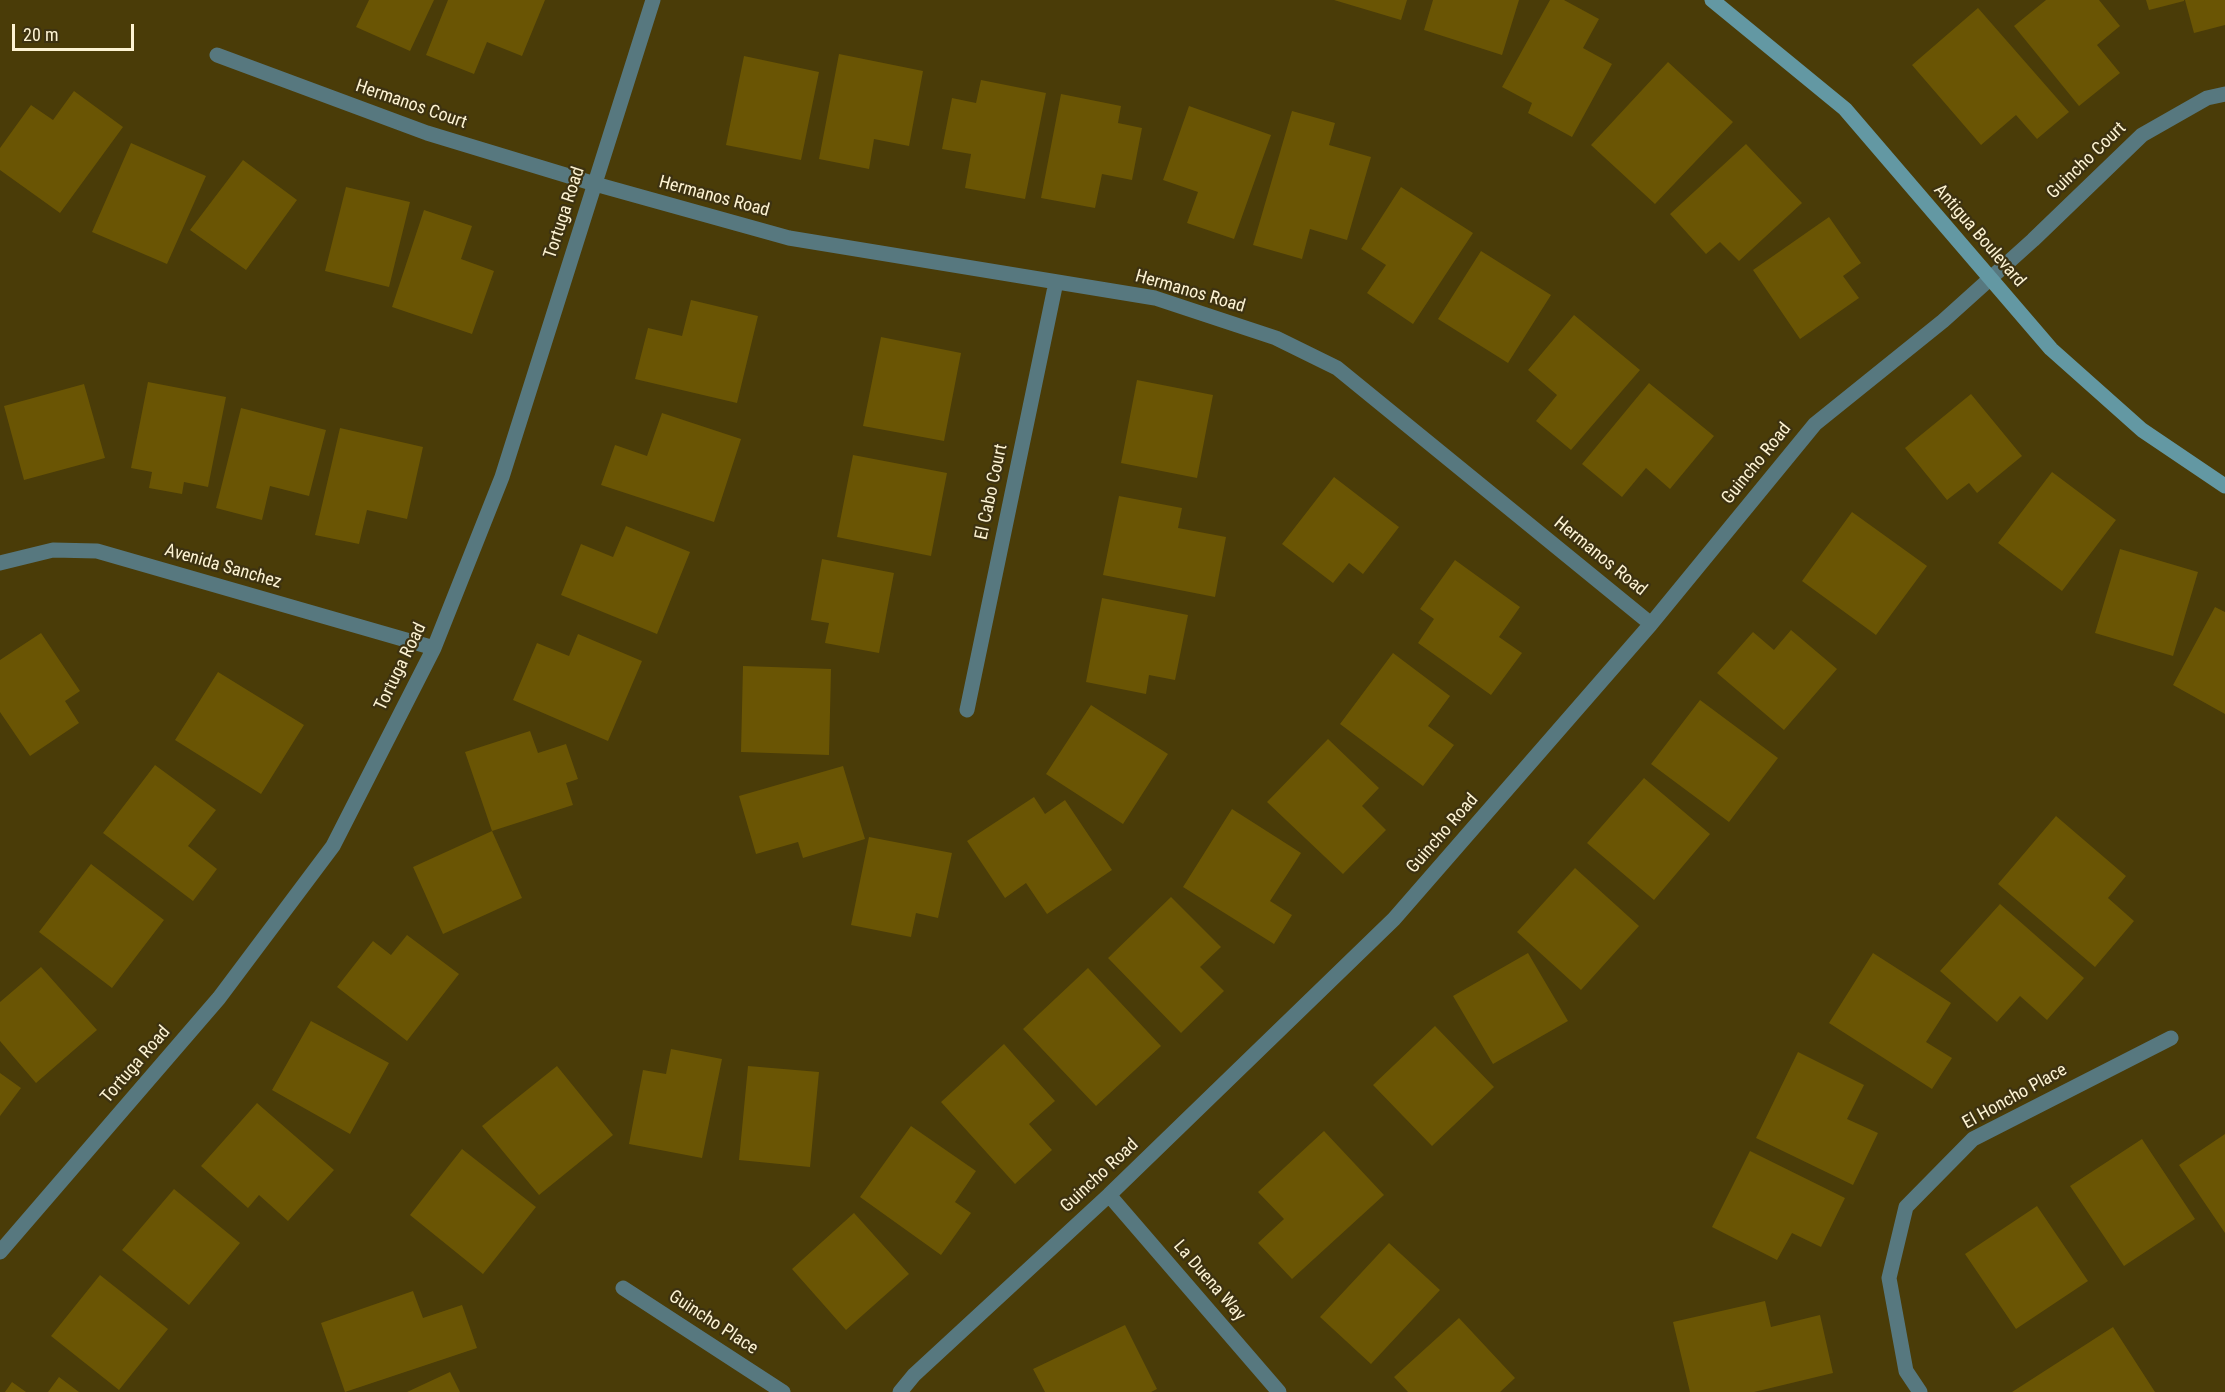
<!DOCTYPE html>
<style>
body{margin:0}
#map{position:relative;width:2225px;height:1392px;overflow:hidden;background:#4a3c08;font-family:"Roboto Condensed",sans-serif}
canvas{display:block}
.scale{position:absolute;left:12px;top:24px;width:122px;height:27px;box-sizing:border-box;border:3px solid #fdf3d3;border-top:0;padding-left:8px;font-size:18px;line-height:21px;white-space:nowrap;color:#fdf3d3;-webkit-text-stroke:4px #3d3211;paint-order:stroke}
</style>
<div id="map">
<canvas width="2225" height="1392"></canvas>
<div class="scale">20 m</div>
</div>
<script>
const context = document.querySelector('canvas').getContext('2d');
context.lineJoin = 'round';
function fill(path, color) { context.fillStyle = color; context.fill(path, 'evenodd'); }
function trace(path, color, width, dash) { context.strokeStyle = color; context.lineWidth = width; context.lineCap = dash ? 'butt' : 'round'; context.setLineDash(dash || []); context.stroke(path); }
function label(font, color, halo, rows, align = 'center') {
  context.font = font + ' "Roboto Condensed",sans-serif'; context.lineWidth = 4.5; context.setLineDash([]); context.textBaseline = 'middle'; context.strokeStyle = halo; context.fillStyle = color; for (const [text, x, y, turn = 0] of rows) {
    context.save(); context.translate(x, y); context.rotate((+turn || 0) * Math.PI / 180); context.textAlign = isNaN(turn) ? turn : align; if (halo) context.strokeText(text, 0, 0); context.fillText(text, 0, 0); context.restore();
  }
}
fill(new Path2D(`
 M369,0H434L410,51L356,27Z
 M448,0H545L522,56L487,42L474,74L426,55Z
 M1334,0H1407L1401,20Z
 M1433,0H1519L1502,55L1424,30Z
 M1550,0H1564L1599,19L1583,48L1612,64L1572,137L1528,113L1532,103L1502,87Z
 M2046,0H2099L2120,26L2097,45L2120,73L2079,106L2014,26Z
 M2146,0H2184V1L2149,10Z
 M2185,0H2225V25L2194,33Z
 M1978,8L2069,112L2037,139L2016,115L1981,145L1912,65Z
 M839,54L923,71L909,146L874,139L869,169L819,159Z
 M744,56L819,72L801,160L726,145Z
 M1668,62L1733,122L1655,204L1591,145Z
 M981,80L1046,93L1025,199L965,188L971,154L942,149L952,98L976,103Z
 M74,91L123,127L60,213L0,170V148L31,105L53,120Z
 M1061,94L1121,106L1118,123L1142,128L1132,180L1102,174L1095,208L1041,198Z
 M1189,106L1271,135L1234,239L1187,223L1198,192L1163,180Z
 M1292,111L1335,123L1329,145L1371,157L1347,240L1310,229L1302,259L1253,245Z
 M131,143L206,176L167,264L92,232Z
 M1746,144L1802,203L1739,261L1720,242L1706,254L1670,214Z
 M243,160L297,200L246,270L190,230Z
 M346,187L410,202L389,287L325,271Z
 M1401,187L1473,233L1413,324L1367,293L1386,265L1361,249Z
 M424,210L472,226L461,259L494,271L472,334L392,307Z
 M1829,217L1861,263L1843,276L1859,298L1800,339L1753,270Z
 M1481,251L1551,295L1508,363L1438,319Z
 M691,300L758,316L737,403L635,379L648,328L682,336Z
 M1574,315L1640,370L1571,450L1536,421L1557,395L1528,370Z
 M881,337L961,353L944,441L863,426Z
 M1137,380L1213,395L1197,478L1121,463Z
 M148,382L226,397L208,487L184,482L182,494L149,488L152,472L131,468Z
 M1649,383L1714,436L1670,489L1646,468L1622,497L1582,464Z
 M84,384L105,458L24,480L4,406Z
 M1971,394L2022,456L1977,493L1969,483L1947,500L1905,448Z
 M241,408L326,430L309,496L270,486L262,520L216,508Z
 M662,413L741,439L714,522L601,485L615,445L647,456Z
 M340,428L423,447L407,519L367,510L359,544L315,535Z
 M853,455L947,473L931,556L837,537Z
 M2052,472L2116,520L2062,591L1998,543Z
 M1334,477L1399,527L1363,574L1349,563L1333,583L1282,544Z
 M1119,496L1182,508L1178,528L1226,537L1215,597L1103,575Z
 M1852,512L1927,566L1876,635L1802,581Z
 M626,526L690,552L657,634L561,595L581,544L613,557Z
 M2120,549L2198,572L2173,656L2095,633Z
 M822,559L894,573L879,653L825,643L829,623L811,620Z
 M1455,560L1520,607L1499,637L1522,653L1491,695L1418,643L1434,619L1420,609Z
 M1102,598L1188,615L1175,680L1149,675L1146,694L1086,682Z
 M2215,607L2225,612V714L2173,685Z
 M1791,630L1837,669L1784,730L1717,673L1753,632L1774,650Z
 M41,633L80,691L65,701L79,723L30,756L0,712V660Z
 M578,634L642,661L608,741L513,700L537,643L569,656Z
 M1393,653L1450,696L1428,726L1454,745L1423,786L1340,724Z
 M743,666L831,669L829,755L741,752Z
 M218,672L304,725L261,794L175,740Z
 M1700,700L1778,758L1729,822L1651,764Z
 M1091,705L1168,754L1123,824L1046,774Z
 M530,731L538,753L566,744L578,779L566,783L573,805L492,831L465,752Z
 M1328,739L1379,788L1362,806L1386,830L1343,874L1267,802Z
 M155,765L216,810L188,846L217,869L193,901L103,833Z
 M843,766L865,839L803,858L798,842L756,854L739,796Z
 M1644,778L1710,834L1654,900L1587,843Z
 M1034,797L1045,814L1065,800L1112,870L1047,914L1026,883L1005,898L967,841Z
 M1232,809L1301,853L1270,901L1292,915L1274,944L1183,887Z
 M2056,816L2126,876L2108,898L2134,921L2095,967L1998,884Z
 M492,831L522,898L443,934L413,867Z
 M869,837L952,853L938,918L916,913L911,937L851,925Z
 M91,864L164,920L112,988L39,932Z
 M1575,868L1639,926L1581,990L1517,932Z
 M1171,897L1221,947L1200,967L1224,991L1181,1033L1108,958Z
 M2000,904L2084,978L2047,1020L2020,996L1997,1022L1940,971Z
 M407,935L459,974L407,1041L337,987L373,941L391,955Z
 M1528,953L1568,1021L1493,1064L1453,996Z
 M1873,953L1951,1003L1926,1042L1952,1058L1932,1089L1829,1023Z
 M41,967L97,1030L36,1083L0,1041V1002Z
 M1088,968L1161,1046L1096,1106L1023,1029Z
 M311,1021L389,1063L350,1134L272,1090Z
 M1435,1026L1494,1087L1432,1146L1373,1085Z
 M1004,1044L1055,1101L1029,1124L1052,1150L1015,1184L941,1102Z
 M671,1049L722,1059L702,1158L629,1144L643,1070L666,1074Z
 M1798,1052L1864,1085L1847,1119L1878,1133L1853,1185L1756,1138Z
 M557,1066L613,1135L539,1195L482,1126Z
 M748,1066L819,1072L810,1167L739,1160Z
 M0,1073L21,1088L0,1116Z
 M257,1103L334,1170L288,1221L259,1195L248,1208L201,1166Z
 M911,1126L976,1171L955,1202L971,1213L941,1255L860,1197Z
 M1324,1131L1384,1195L1292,1279L1258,1243L1284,1219L1258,1192Z
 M2225,1134V1233L2179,1165Z
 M2142,1139L2195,1219L2124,1266L2070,1186Z
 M462,1149L536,1207L483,1274L410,1215Z
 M1750,1151L1845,1198L1821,1247L1792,1233L1777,1260L1712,1227Z
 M174,1189L240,1243L189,1305L122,1250Z
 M2037,1206L2088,1281L2016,1329L1965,1254Z
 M854,1213L909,1274L846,1330L792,1269Z
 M1389,1243L1440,1290L1371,1364L1320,1317Z
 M100,1275L168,1329L119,1390L51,1336Z
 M413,1291L423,1318L462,1305L477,1348L345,1392L321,1323Z
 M1765,1301L1771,1327L1820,1315L1833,1373L1754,1392H1690L1673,1322Z
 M1459,1318L1515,1378L1500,1392H1408L1394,1377Z
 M1125,1325L1157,1389L1151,1392H1045L1033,1369Z
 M2113,1327L2155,1392H2012Z
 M450,1372L460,1392H407Z
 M59,1377L79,1392H48Z
 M12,1382L26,1392H5Z`), '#6a5504');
trace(new Path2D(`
 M217,55L427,133L595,184L789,238L1155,298L1276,338L1337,368L1651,624
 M0,563L53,550L97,551L434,648
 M967,710L1056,282
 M1109,1195L1279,1392
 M0,1252L219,998L333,846L434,648L502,477L653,0
 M623,1288L783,1392
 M900,1392L914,1375L1109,1195L1394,919L1651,624L1815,424L1943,321L2033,240L2142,135L2207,98L2225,94
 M1920,1392L1906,1371L1889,1278L1906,1207L1973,1139L2171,1038`), '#57787f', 15);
trace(new Path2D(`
 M1712,0L1845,109L2051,349L2142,430L2225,486`), '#6398a3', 15);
label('18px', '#fdf3d3', '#3d3211', [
 ["Hermanos Court",411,105,19],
 ["Guincho Court",2087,161,-44],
 ["Hermanos Road",714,197,15],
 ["Tortuga Road",565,213,-72],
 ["Antigua Boulevard",1979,236,49],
 ["Hermanos Road",1190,292,16],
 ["Guincho Road",1757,464,-51],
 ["El Cabo Court",992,492,-78],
 ["Hermanos Road",1600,557,39],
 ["Avenida Sanchez",223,567,16],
 ["Tortuga Road",401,667,-64],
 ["Guincho Road",1443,834,-49],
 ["Tortuga Road",136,1065,-49],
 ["El Honcho Place",2015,1097,-29],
 ["Guincho Road",1100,1176,-43],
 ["La Duena Way",1209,1281,49],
 ["Guincho Place",713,1323,33]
]);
</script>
